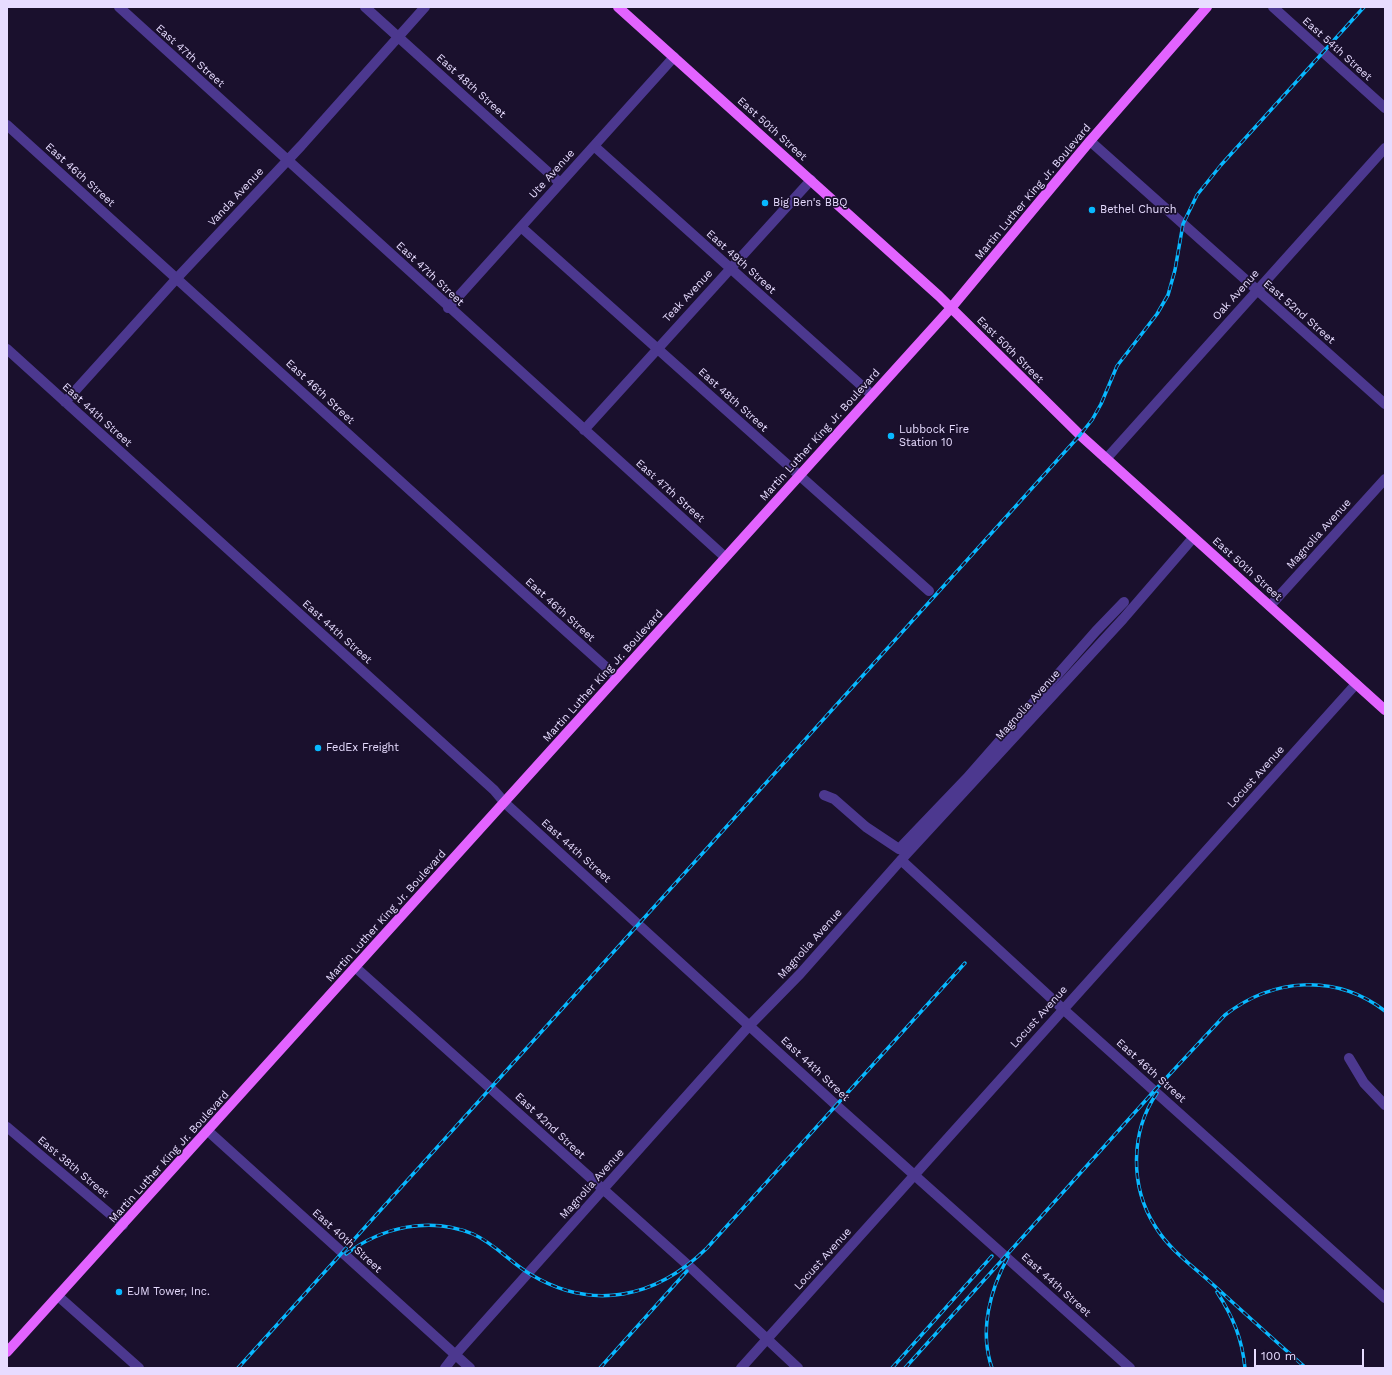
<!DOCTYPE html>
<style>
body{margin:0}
#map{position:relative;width:1392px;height:1375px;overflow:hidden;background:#1a102d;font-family:"Work Sans",sans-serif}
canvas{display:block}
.frame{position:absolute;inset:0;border:8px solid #e7dcff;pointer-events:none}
.scale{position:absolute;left:1254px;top:1349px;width:110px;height:18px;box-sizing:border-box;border:2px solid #e7dcff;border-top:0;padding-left:5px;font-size:12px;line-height:14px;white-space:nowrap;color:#e7dcff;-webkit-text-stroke:3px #1a102d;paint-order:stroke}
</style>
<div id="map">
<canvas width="1392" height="1375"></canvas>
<div class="frame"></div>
<div class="scale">100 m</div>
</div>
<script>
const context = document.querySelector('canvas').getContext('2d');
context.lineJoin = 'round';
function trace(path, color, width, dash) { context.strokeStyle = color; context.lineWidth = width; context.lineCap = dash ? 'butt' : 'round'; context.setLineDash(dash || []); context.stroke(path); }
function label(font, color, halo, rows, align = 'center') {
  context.font = font + ' "Work Sans",sans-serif'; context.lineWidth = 3.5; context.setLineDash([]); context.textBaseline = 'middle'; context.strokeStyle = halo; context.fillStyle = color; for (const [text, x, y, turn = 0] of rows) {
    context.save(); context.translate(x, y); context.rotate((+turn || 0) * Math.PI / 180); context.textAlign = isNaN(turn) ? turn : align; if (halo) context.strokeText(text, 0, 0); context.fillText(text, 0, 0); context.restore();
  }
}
trace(new Path2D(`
 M119,7L725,557
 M365,7L560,183
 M1273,7L1385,108
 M7,125C211,309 413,494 617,677
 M1090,141L1385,404
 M594,146L872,395
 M521,227L929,591
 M448,308L674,57
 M7,349L494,790L505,803L836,1105L1130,1368
 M65,402L177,278L301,146L425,7
 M584,430L811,180
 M1106,459L1385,148
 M1270,606L1385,479
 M824,795L834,799L866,827L899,849L967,778L1096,631L1124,602
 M901,860L1063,1009L1385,1298
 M355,967L690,1267L798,1368
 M1349,1058L1364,1083L1385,1105
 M7,1127L123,1225
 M208,1131L470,1368
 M58,1296L139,1368
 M445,1368L455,1355L749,1026L800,974L901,860L1123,619L1193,538
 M741,1368L1356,684`), '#4c388f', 10);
trace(new Path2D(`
 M618,7L939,296L1080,435L1385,710
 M7,1352L951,308L1090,141L1207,7`), '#e263ff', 10);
const rail = new Path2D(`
 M1157,1093C1130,1132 1130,1187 1155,1226C1168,1248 1190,1264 1208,1280C1241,1310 1273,1339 1306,1368
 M346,1254C382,1227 430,1216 473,1234C495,1244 510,1262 530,1274C593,1312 656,1298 707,1248L965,963
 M1217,1292C1233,1317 1242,1338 1245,1368
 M238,1368L1080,435L1092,420L1101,404L1117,366L1157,314L1168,295L1175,270L1183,224L1197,195L1221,165L1364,7
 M600,1368L687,1271
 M892,1368L992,1256
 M905,1368L1155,1090L1225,1015C1273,978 1335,973 1385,1011
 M992,1368C979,1331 990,1290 1008,1257`);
trace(rail, '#08b8ff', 3.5);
trace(rail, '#1a102d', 2, [6]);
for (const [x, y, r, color] of [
 [765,203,4,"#08b8ff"],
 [1092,210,4,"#08b8ff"],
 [891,436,4,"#08b8ff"],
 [318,748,4,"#08b8ff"],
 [119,1292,4,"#08b8ff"]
]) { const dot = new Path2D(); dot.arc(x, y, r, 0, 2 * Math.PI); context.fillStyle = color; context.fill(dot); trace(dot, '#1a102d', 1.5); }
label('11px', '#e7dcff', '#1a102d', [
 ["East 54th Street",1337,49,42],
 ["East 47th Street",190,56,42],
 ["East 48th Street",471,86,42],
 ["East 50th Street",772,129,42],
 ["Ute Avenue",552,174,-48],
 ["East 46th Street",80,175,42],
 ["Martin Luther King Jr. Boulevard",1033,192,-50],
 ["Vanda Avenue",236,197,-47],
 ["East 49th Street",741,262,42],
 ["East 47th Street",430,274,43],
 ["Oak Avenue",1236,295,-48],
 ["Teak Avenue",688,296,-47],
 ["East 52nd Street",1299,312,41],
 ["East 50th Street",1010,350,45],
 ["East 46th Street",320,392,43],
 ["East 48th Street",733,400,42],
 ["East 44th Street",97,415,42],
 ["Martin Luther King Jr. Boulevard",820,435,-48],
 ["East 47th Street",670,491,42],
 ["Magnolia Avenue",1319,534,-48],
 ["East 50th Street",1247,569,42],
 ["East 46th Street",560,610,42],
 ["East 44th Street",337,632,42],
 ["Martin Luther King Jr. Boulevard",603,676,-48],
 ["Magnolia Avenue",1028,705,-48],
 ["Locust Avenue",1256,777,-48],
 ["East 44th Street",576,851,42],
 ["Martin Luther King Jr. Boulevard",386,916,-48],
 ["Magnolia Avenue",810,944,-48],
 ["Locust Avenue",1039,1017,-48],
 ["East 44th Street",815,1069,43],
 ["East 46th Street",1151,1071,42],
 ["East 42nd Street",550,1126,43],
 ["Martin Luther King Jr. Boulevard",169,1157,-48],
 ["East 38th Street",73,1167,40],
 ["Magnolia Avenue",592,1184,-48],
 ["East 40th Street",347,1241,42],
 ["Locust Avenue",823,1259,-48],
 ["East 44th Street",1056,1285,42]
]);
label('11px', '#e7dcff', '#1a102d', [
 ["Big Ben's BBQ",773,203],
 ["Bethel Church",1100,210],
 ["Lubbock Fire",899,430],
 ["Station 10",899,443],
 ["FedEx Freight",326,748],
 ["EJM Tower, Inc.",127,1292]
], 'left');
</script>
